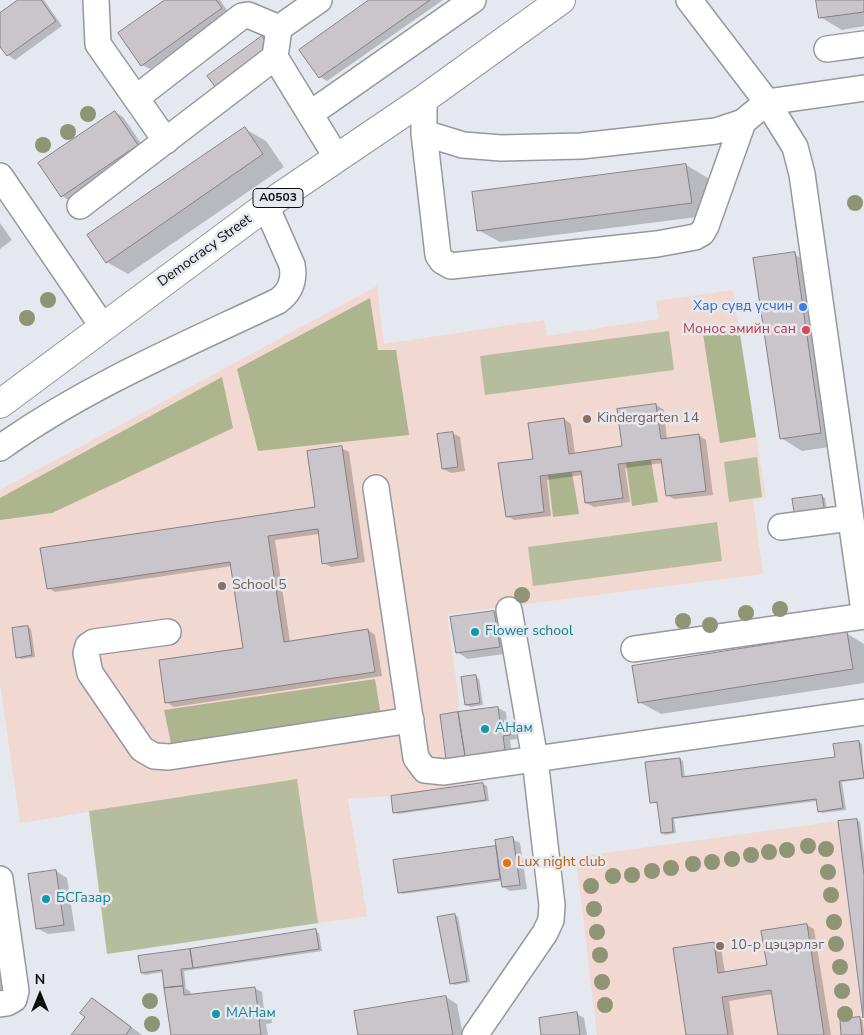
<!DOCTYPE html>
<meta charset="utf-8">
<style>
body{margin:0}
#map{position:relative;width:864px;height:1035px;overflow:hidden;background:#e5e8ef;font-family:"Nunito Sans",sans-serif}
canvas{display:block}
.north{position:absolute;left:15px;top:970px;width:50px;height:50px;-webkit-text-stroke:4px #e5e8ef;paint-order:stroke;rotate:0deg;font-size:14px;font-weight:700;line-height:20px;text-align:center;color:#0d0e10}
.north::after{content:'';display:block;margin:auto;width:18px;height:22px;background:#0d0e10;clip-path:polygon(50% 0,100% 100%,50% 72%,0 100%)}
</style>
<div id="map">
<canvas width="864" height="1035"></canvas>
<div class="north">N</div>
</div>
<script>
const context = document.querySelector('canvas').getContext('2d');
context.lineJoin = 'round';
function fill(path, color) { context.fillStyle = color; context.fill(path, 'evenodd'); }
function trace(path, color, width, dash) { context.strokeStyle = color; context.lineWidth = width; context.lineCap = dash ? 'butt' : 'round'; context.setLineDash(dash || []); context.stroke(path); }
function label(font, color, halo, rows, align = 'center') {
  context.font = font + ' "Nunito Sans",sans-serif'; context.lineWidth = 5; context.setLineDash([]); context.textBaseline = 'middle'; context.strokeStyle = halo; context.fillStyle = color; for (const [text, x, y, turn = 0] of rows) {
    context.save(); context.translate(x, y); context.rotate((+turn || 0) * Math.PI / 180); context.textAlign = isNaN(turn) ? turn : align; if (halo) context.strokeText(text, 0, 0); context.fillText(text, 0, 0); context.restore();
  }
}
fill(new Path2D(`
 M377,286L384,344L544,320L547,336L659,319L656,301L733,290L766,498L753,500L763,574L447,614L459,700L458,712L440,715L446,758L465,756L483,783L391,796L348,799L367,916L107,954L89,812L20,823L0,683V490Z
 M838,821L864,1035H597L576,857Z`), '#f1d8d1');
fill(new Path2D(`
 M669,331L674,370L485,395L480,356Z
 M757,457L762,497L729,502L724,462Z
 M717,522L722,561L533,586L528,547Z
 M297,779L318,923L107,954L89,811Z`), '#b6bd9e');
fill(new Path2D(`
 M370,298L378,350H396L409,435L258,451L237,369Z
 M739,328L756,437L720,443L703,334Z
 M222,377L233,428L52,513L0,520V498Z
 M651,460L658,502L632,506L626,463Z
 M572,472L579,514L553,517L548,475Z
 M375,679L381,716L172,748L164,710Z`), '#acb58d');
fill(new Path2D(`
 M20,0H44L62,26L15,60L8,55L0,45V15Z
 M167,0H220L229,13L150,69L142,65Z
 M371,0H443L327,81L320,77Z
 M817,0H864V26L842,30L820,17Z
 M115,112L123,117L145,149L70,201L62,196L40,164Z
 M245,129L266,141L284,167L128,274L107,262Z
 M686,165L708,178L713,215L500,242L478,230Z
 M0,223L12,240L0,249Z
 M794,254L816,266L842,445L802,451L781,438Z
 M656,405L664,410L667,440L698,435L706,440L713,495L674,499L667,495L663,463L625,468L630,502L594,507L586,503L582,475L547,480L551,516L514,520L507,516L534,460L564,419L571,424L575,454L624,447Z
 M452,433L460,437L465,471L451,473L443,469Z
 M341,448L349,452L365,562L331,567L324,563L319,534L275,540L290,642L368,630L375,635L382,676L174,707L166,702L244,649L232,566L55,592L48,588L317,508Z
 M822,496L825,498L828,515L794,501Z
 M494,612L506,619L511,653L468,659L457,652L452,618Z
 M27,627L31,629L35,657L21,659L18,657Z
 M846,633L864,644V683L661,714L639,702Z
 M476,677L479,679L483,705L470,707L466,705Z
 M498,708L506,712L507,722L515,727L517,739L510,740L512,754L450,760L447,758Z
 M859,742L862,744L864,779L842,782L846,810L822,813L819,811L817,801L674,819L676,833L665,835L662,833L658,804L652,802L680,759L683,761L685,778L836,758Z
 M483,784L487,786L489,801L398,814L394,812Z
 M856,820L860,822L864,856V1017L840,822Z
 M512,839L520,843L527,889L510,891L503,887L502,881L402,894L399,892Z
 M56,871L67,878L75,931L48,934L37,928Z
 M0,883L18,1006L0,1008Z
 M455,915L458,917L470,982L454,985L451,983Z
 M807,925L814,929L831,1035H779L773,994L729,1001L734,1035H688L714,943L721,948L725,973L768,966Z
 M315,931L319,933L322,951L184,971L186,989L190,991L191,996L254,988L262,992L264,1010L271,1014L272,1023L266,1024L268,1035H172L163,972L145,975L142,973Z
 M446,997L457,1004L463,1035H359Z
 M92,1000L104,1006L142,1035H73L87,1017Z
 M577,1014L584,1018L587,1035H543Z
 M859,1018L863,1020L864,1035H843Z`), '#0003');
const building = new Path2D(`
 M18,0H41L56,21L7,56L0,47V13Z
 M165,0H216L222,8L141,66L118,33Z
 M369,0H430L319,78L299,50Z
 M816,0H864V12L819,18Z
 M262,36L272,50L217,89L207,76Z
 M115,111L138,145L61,197L38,163Z
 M245,127L263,154L106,263L87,235Z
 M686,164L692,203L477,231L472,192Z
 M795,252L821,433L780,439L753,258Z
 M656,404L661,439L699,434L706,491L666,496L661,459L651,460L618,464L623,498L585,503L581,471L540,476L544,512L506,517L498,463L533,459L528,423L564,418L569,454L622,446L617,409Z
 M453,432L458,467L442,469L437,434Z
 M342,446L358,558L322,564L318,529L268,536L284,642L368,629L375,672L165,703L159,660L243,648L230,562L47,589L40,548L315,507L307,451Z
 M822,495L825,513L795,518L792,499Z
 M494,611L500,647L456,653L450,617Z
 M28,626L32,655L16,658L12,628Z
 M847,632L853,669L638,703L632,666Z
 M476,675L480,703L465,705L461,677Z
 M498,707L500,722H508L510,735L503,736L505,750L465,756L458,712Z
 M458,712L465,756L446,759L440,715Z
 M859,741L864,778L839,781L843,808L818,812L816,799L672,818L673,832L661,833L657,802L650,803L645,762L680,758L682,777L835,757L833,744Z
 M483,783L486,800L393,813L391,796Z
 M857,819L864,875L863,1018L838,821Z
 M513,837L520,885L502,887L495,840Z
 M496,846L500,879L398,893L393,860Z
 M56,870L64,925L36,929L28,874Z
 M455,914L467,981L450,984L437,917Z
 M807,924L824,1035H778L771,990L722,997L728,1035H686L673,948L714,942L718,973L767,965L761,931Z
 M316,929L319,949L193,968L190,949Z
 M190,949L193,968L181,969L183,986L164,988L162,970L141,973L138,956Z
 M183,986L184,995L255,987L258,1009L264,1008L265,1019L259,1020L261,1035H171L164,988Z
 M446,996L453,1035H358L354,1011Z
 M92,998L131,1027L126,1035H71L85,1017L80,1013Z
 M577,1012L580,1035H541L539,1018Z
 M860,1017L862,1035H841L840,1019Z`);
fill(building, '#cac5ca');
trace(building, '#868186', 1);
const minor = new Path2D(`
 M96,0L98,44L166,141
 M319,0L279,28L275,57L337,158
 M689,0L767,102L795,147L802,174L864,611
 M827,49L864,44
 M136,98L242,16L248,15L279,28
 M424,99V133L438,255L442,261L451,266L657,244L695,237L702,233L706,226L743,122
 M310,114L473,0
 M424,133L463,145L501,148L581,146L716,131L743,122L767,102L864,88
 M0,176L103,327
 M80,206L275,57
 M0,448C85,387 183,346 278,301C290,292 295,281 292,265L266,206
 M376,488L416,758L425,770L444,772L535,759L509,610
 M781,527L850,518
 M168,632L94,642L88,646L86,653L90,673L142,749L154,756L169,757L411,720
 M634,649L864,616
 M0,879L16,991L14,999L7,1003L0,1004
 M475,1035L545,933L551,920L552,905L535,759L864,712`);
const major = new Path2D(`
 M0,404L266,206L424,99L561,0`);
trace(minor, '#96989e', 28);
trace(major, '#96989e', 30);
trace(minor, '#fff', 25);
trace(major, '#fff', 28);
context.fillStyle = '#8e9474';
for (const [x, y] of [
 [88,114],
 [68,132],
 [43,145],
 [855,203],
 [48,300],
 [27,318],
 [522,595],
 [780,609],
 [746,613],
 [683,621],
 [710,625],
 [808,846],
 [826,849],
 [787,850],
 [769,852],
 [751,855],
 [732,859],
 [712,862],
 [693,864],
 [671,868],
 [652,871],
 [828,872],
 [632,875],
 [613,876],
 [591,886],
 [831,895],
 [594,909],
 [834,922],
 [597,932],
 [836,944],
 [600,955],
 [840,967],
 [602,982],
 [842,991],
 [150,1001],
 [605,1005],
 [845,1014],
 [152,1024]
]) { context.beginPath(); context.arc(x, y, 8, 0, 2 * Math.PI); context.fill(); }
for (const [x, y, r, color] of [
 [803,307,5,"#3f7fe0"],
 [806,330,5,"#e0444e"],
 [587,419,5,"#8d6e63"],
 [222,586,5,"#8d6e63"],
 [475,632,5,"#0f9aa8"],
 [485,729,5,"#0f9aa8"],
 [507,863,5,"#e8710a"],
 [46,899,5,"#0f9aa8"],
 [720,946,5,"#8d6e63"],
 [216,1014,5,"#0f9aa8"]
]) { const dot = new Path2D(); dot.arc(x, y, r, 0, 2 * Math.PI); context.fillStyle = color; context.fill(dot); trace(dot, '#e5e8ef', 2); }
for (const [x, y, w] of [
 [278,198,50]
]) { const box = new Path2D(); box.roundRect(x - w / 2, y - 9.5, w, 19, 4); context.fillStyle = '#e5e8ef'; context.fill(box); trace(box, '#0d0e10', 1); }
label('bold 12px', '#0d0e10', null, [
 ["A0503",278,198]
]);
label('14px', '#0d0e10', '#e5e8ef', [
 ["Democracy Street",205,251,-36]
]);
label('14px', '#366cbe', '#e5e8ef', [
 ["Хар сувд үсчин",793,307]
], 'right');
label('14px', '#be3a42', '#e5e8ef', [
 ["Монос эмийн сан",796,330]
], 'right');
label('14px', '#785e54', '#e5e8ef', [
 ["Kindergarten 14",597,419],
 ["School 5",232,586],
 ["10-р цэцэрлэг",730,946]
], 'left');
label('14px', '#0d838f', '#e5e8ef', [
 ["Flower school",485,632],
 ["АНам",495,729],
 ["БСГазар",56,899],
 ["МАНам",226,1014]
], 'left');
label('14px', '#c56008', '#e5e8ef', [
 ["Lux night club",517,863]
], 'left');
</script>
